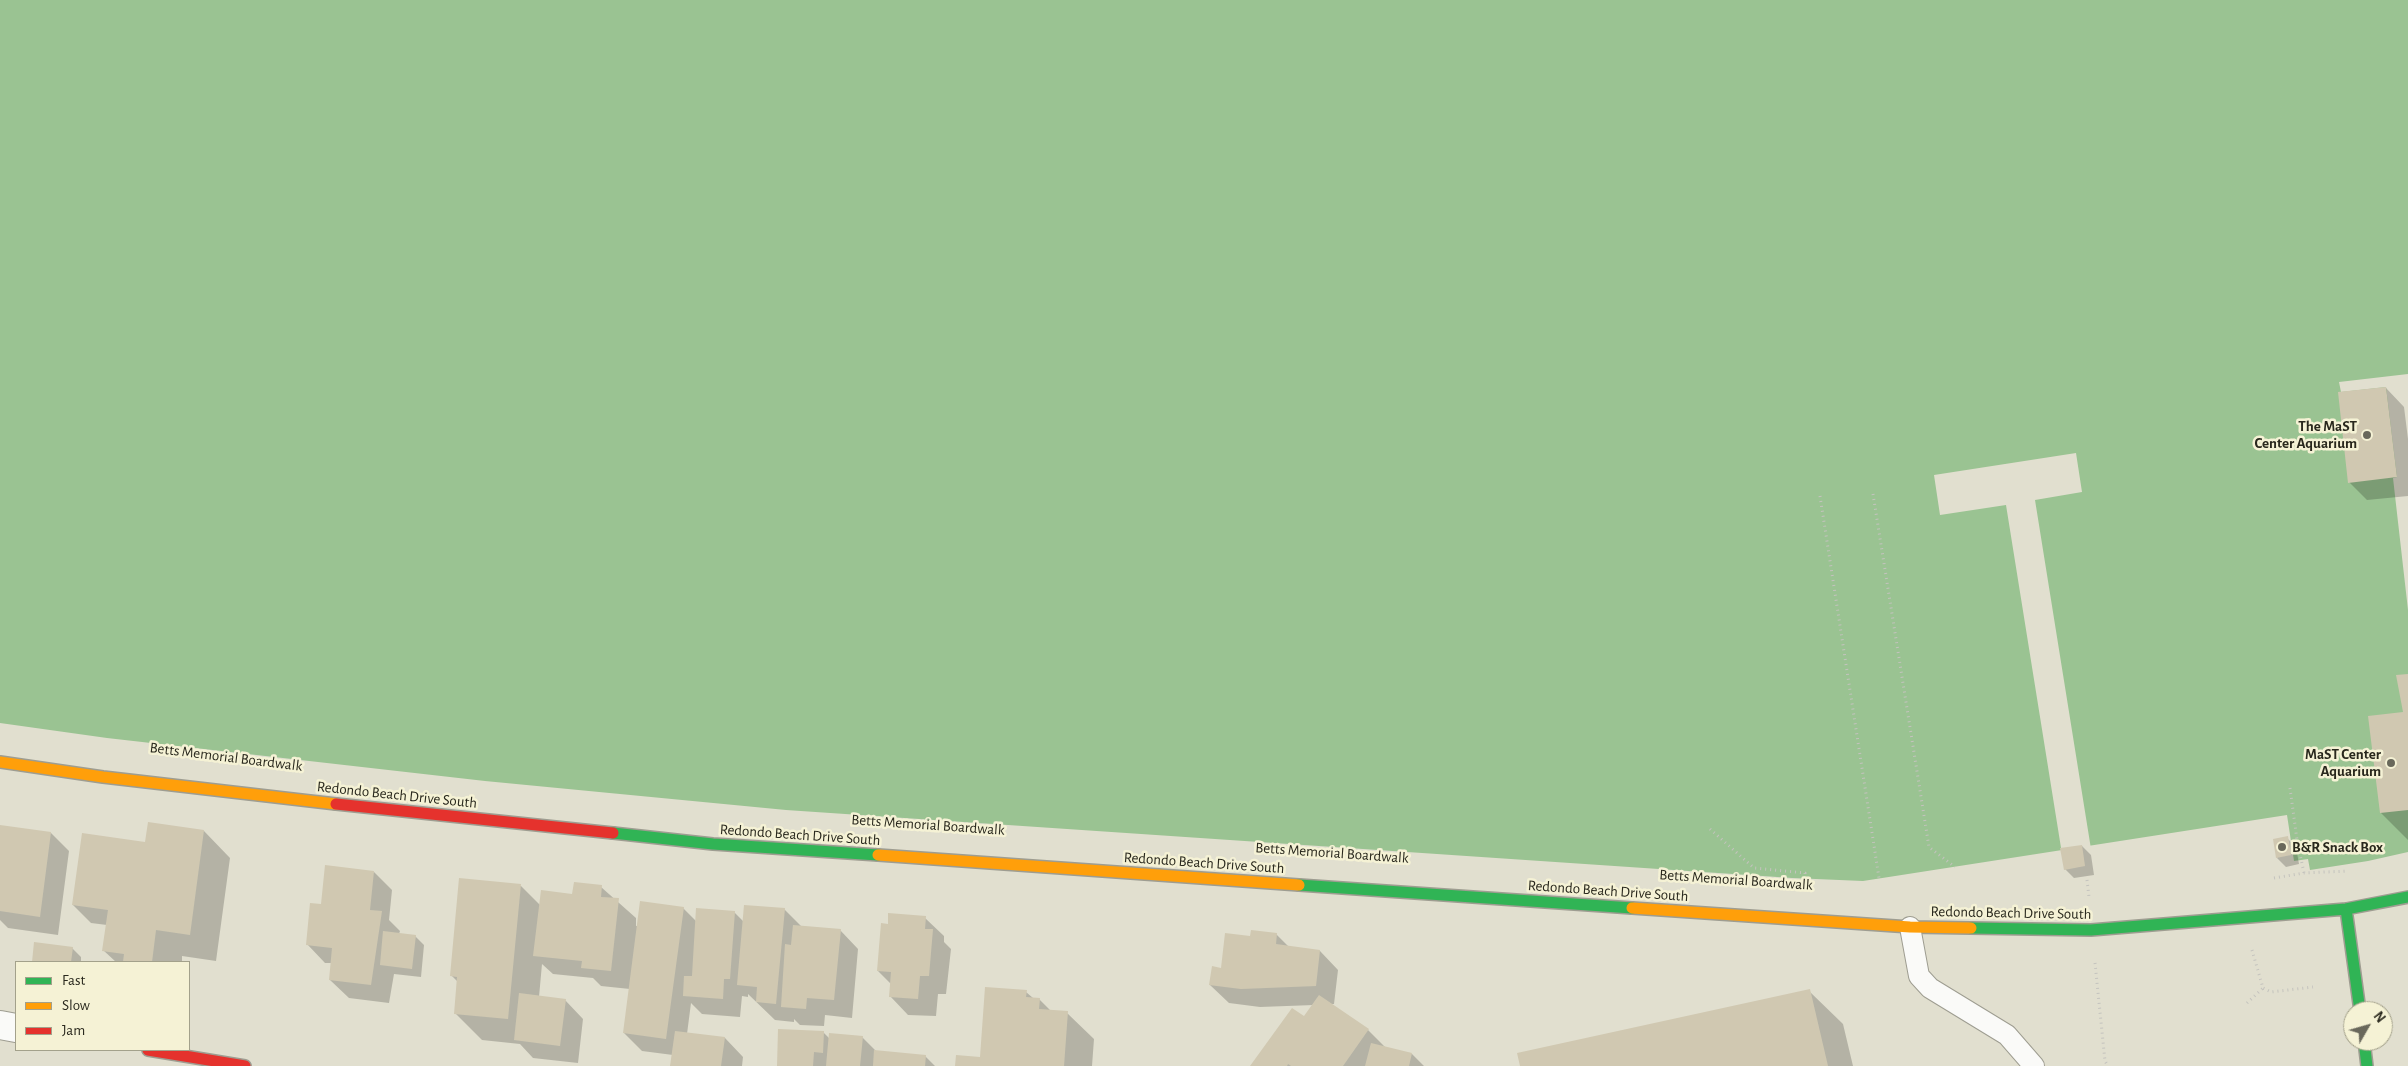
<!DOCTYPE html>
<style>
body{margin:0}
#map{position:relative;width:2408px;height:1066px;overflow:hidden;background:#e1dfcf;font-family:"Alegreya Sans",sans-serif}
canvas{display:block}
.legend{position:absolute;left:15px;top:961px;width:175px;height:90px;box-sizing:border-box;background:#f5f2d5;border:1px solid #a3a18b;margin:0;padding:6px 9px;list-style:none;font-size:15px;color:#29281d}
.legend li{display:flex;align-items:center;gap:10px;height:25px}
.legend b{width:25px;border:1px solid #a3a18b}
.north{position:absolute;left:2343px;top:1001px;width:50px;height:50px;box-sizing:border-box;background:#f5f2d5;border:1px solid #a3a18b;border-radius:50%;rotate:52deg;font-size:14px;font-weight:700;line-height:20px;text-align:center;color:#29281d}
.north::after{content:'';display:block;margin:auto;width:18px;height:22px;background:#69685b;clip-path:polygon(50% 0,100% 100%,50% 72%,0 100%)}
</style>
<div id="map">
<canvas width="2408" height="1066"></canvas>
<ul class="legend">
<li><b style="height:6px;background:#30b455"></b>Fast</li>
<li><b style="height:6px;background:#ff9f0a"></b>Slow</li>
<li><b style="height:6px;background:#e5322d"></b>Jam</li>
</ul>
<div class="north">N</div>
</div>
<script>
const context = document.querySelector('canvas').getContext('2d');
context.lineJoin = 'round';
function fill(path, color) { context.fillStyle = color; context.fill(path, 'evenodd'); }
function trace(path, color, width, dash) { context.strokeStyle = color; context.lineWidth = width; context.lineCap = dash ? 'butt' : 'round'; context.setLineDash(dash || []); context.stroke(path); }
function label(font, color, halo, rows, align = 'center') {
  context.font = font + ' "Alegreya Sans",sans-serif'; context.lineWidth = 5; context.setLineDash([]); context.textBaseline = 'middle'; context.strokeStyle = halo; context.fillStyle = color; for (const [text, x, y, turn = 0] of rows) {
    context.save(); context.translate(x, y); context.rotate((+turn || 0) * Math.PI / 180); context.textAlign = isNaN(turn) ? turn : align; if (halo) context.strokeText(text, 0, 0); context.fillText(text, 0, 0); context.restore();
  }
}
fill(new Path2D(`
 M0,0H2408V852L2368,861L2310,870L2308,859L2294,861L2287,815L1863,881L1792,878L786,810L485,781L107,738L0,723Z`), '#9ac392');
fill(new Path2D(`
 M2408,374V610L2393,478L2397,477L2386,387L2341,392L2339,382Z
 M2076,453L2082,492L2035,500L2091,849L2062,854L2006,505L1940,515L1934,475Z`), '#e1dfcf');
fill(new Path2D(`
 M2386,388L2404,407L2408,439V496L2367,500L2349,482Z
 M2408,675V840L2381,813L2405,713Z
 M0,826L51,833L69,851L58,935L8,928L0,920Z
 M204,831L230,858L216,961L182,956V962H116L103,950L107,925L91,923L73,905L147,843Z
 M2287,838L2296,847L2299,864L2286,867L2277,858Z
 M2082,846L2091,855L2094,875L2074,878L2065,869Z
 M374,872L392,890L389,920L400,931L399,934L415,936L424,945L421,977L394,974L389,1003L349,998L330,980L332,963H325L307,944L322,906Z
 M460,880L521,886L540,905L601,887L636,918V926H638L683,908L697,922L734,912L744,922L784,909L802,927L840,930L858,949L852,1018L825,1015L824,1026L800,1025L794,1019V1022L775,1020L748,994V997L742,996L740,1017L702,1014L691,1003L687,1034L725,1038L743,1057L742,1066H671L673,1055L642,1051L624,1033L630,989L601,986L593,978L553,974L542,964L539,997L565,1000L583,1019L578,1063L533,1058L520,1044L482,1040L455,1013L458,982L451,975Z
 M925,918L944,936V942L951,949L946,994H938L936,1016L908,1015L890,996L891,984L878,971L889,925Z
 M1276,934L1289,947L1320,951L1338,970L1334,1004H1331L1368,1030L1386,1048L1412,1054L1424,1066H1252L1304,1018L1314,1005L1260,1007L1229,1003L1210,985L1251,937Z
 M35,944L72,948L81,957V962H33Z
 M1809,991L1843,1024L1853,1066H1521Z
 M1026,992L1033,998L1039,999L1051,1011L1067,1013L1094,1039L1092,1066H957L982,1058Z
 M823,1032L830,1039L862,1037L877,1052L925,1056L935,1066H778Z`), '#0003');
fill(new Path2D(`
 M2386,387L2397,477L2348,483L2338,392Z
 M2408,674V810L2380,813L2368,716L2403,712L2396,675Z
 M148,822L204,830L190,935L156,930L152,962H123L124,954L102,951L108,910L72,905L82,833L145,842Z
 M0,825L51,832L40,917L0,911Z
 M2288,836L2291,855L2276,858L2273,839Z
 M2082,845L2085,866L2064,870L2060,848Z
 M325,865L374,871L370,910L382,911L371,985L329,980L332,948L306,945L310,903L321,904Z
 M459,878L521,884L508,1019L454,1014L457,977L450,976Z
 M574,882L602,885L601,897L619,898L611,971L581,968L582,961L533,956L541,890L572,894Z
 M640,901L684,907L666,1039L623,1033Z
 M744,905L785,908L776,1004L756,1002L757,987L737,985Z
 M696,908L735,911L730,979H724L723,999L683,996L684,976H692Z
 M888,913L926,916L925,929H933L929,976H920L918,999L889,997L891,972L877,971L881,923L888,924Z
 M793,925L841,929L834,1000L807,998L806,1009L781,1007L785,944L791,945Z
 M1251,930L1277,933L1276,944L1320,950L1316,986L1241,989L1209,985L1212,966L1221,968L1225,933L1250,936Z
 M383,931L416,935L412,969L380,965Z
 M34,942L73,947L71,962H32Z
 M985,987L1027,990L1026,997L1040,998L1039,1009L1068,1011L1064,1066H955L956,1055L980,1057Z
 M1810,989L1828,1066H1520L1517,1053Z
 M519,993L566,999L560,1046L514,1040Z
 M1319,995L1369,1029L1343,1066H1291L1288,1064L1287,1066H1250L1292,1008L1304,1016Z
 M778,1029L824,1031L823,1053L814,1052L813,1066H777Z
 M675,1031L725,1037L721,1066H670Z
 M829,1033L863,1036L860,1066H826Z
 M1371,1043L1412,1053L1409,1066H1365Z
 M874,1050L926,1055L925,1066H873Z`), '#d0c8b1');
const lane = new Path2D(`
 M1910,927L1919,976L1930,988L2007,1035L2034,1066`);
const street = new Path2D(`
 M0,1025L16,1028`);
const fast = new Path2D(`
 M613,833L713,844L878,855
 M1299,885L1632,908
 M2346,909L2360,1011
 M1971,928L2091,930L2346,909L2408,897
 M2364,1041L2367,1066`);
const slow = new Path2D(`
 M0,762L103,777L336,804
 M878,855L1299,885
 M1632,908L1910,927L1971,928`);
const jam = new Path2D(`
 M336,804L613,833
 M148,1050L245,1066`);
trace(lane, '#9e9d91', 22);
trace(street, '#9e9d91', 30);
trace(fast, '#9e9d91', 14);
trace(slow, '#9e9d91', 14);
trace(jam, '#9e9d91', 14);
trace(new Path2D(`
 M1873,494L1929,847L1955,867
 M1820,496L1879,878
 M2290,788L2297,840L2304,873
 M1710,829L1754,868L1805,873L1804,885
 M2274,878L2304,873L2348,871
 M2087,880L2089,897
 M2252,950L2263,988L2271,992L2313,987
 M2095,963L2105,1061L2108,1066
 M2247,1003L2263,988`), '#c4c3be', 3, [1, 4]);
trace(lane, '#fafaf8', 20);
trace(street, '#fafaf8', 28);
trace(fast, '#30b455', 11);
trace(slow, '#ff9f0a', 11);
trace(jam, '#e5322d', 11);
for (const [x, y, r, color] of [
 [2367,435,5,"#69685b"],
 [2391,763,5,"#69685b"],
 [2282,847,5,"#69685b"]
]) { const dot = new Path2D(); dot.arc(x, y, r, 0, 2 * Math.PI); context.fillStyle = color; context.fill(dot); trace(dot, '#f5f2d5', 2); }
label('bold 15px', '#29281d', '#f5f2d5', [
 ["The MaST",2357,426],
 ["Center Aquarium",2357,443],
 ["MaST Center",2381,754],
 ["Aquarium",2381,771],
 ["B&R Snack Box",2292,847,"left"]
], 'right');
label('15px', '#29281d', '#f5f2d5', [
 ["Betts Memorial Boardwalk",226,757,7],
 ["Redondo Beach Drive South",397,795,6],
 ["Betts Memorial Boardwalk",928,825,4],
 ["Redondo Beach Drive South",800,835,4],
 ["Betts Memorial Boardwalk",1332,853,4],
 ["Redondo Beach Drive South",1204,863,4],
 ["Betts Memorial Boardwalk",1736,880,4],
 ["Redondo Beach Drive South",1608,891,4],
 ["Redondo Beach Drive South",2011,913,1]
]);
</script>
